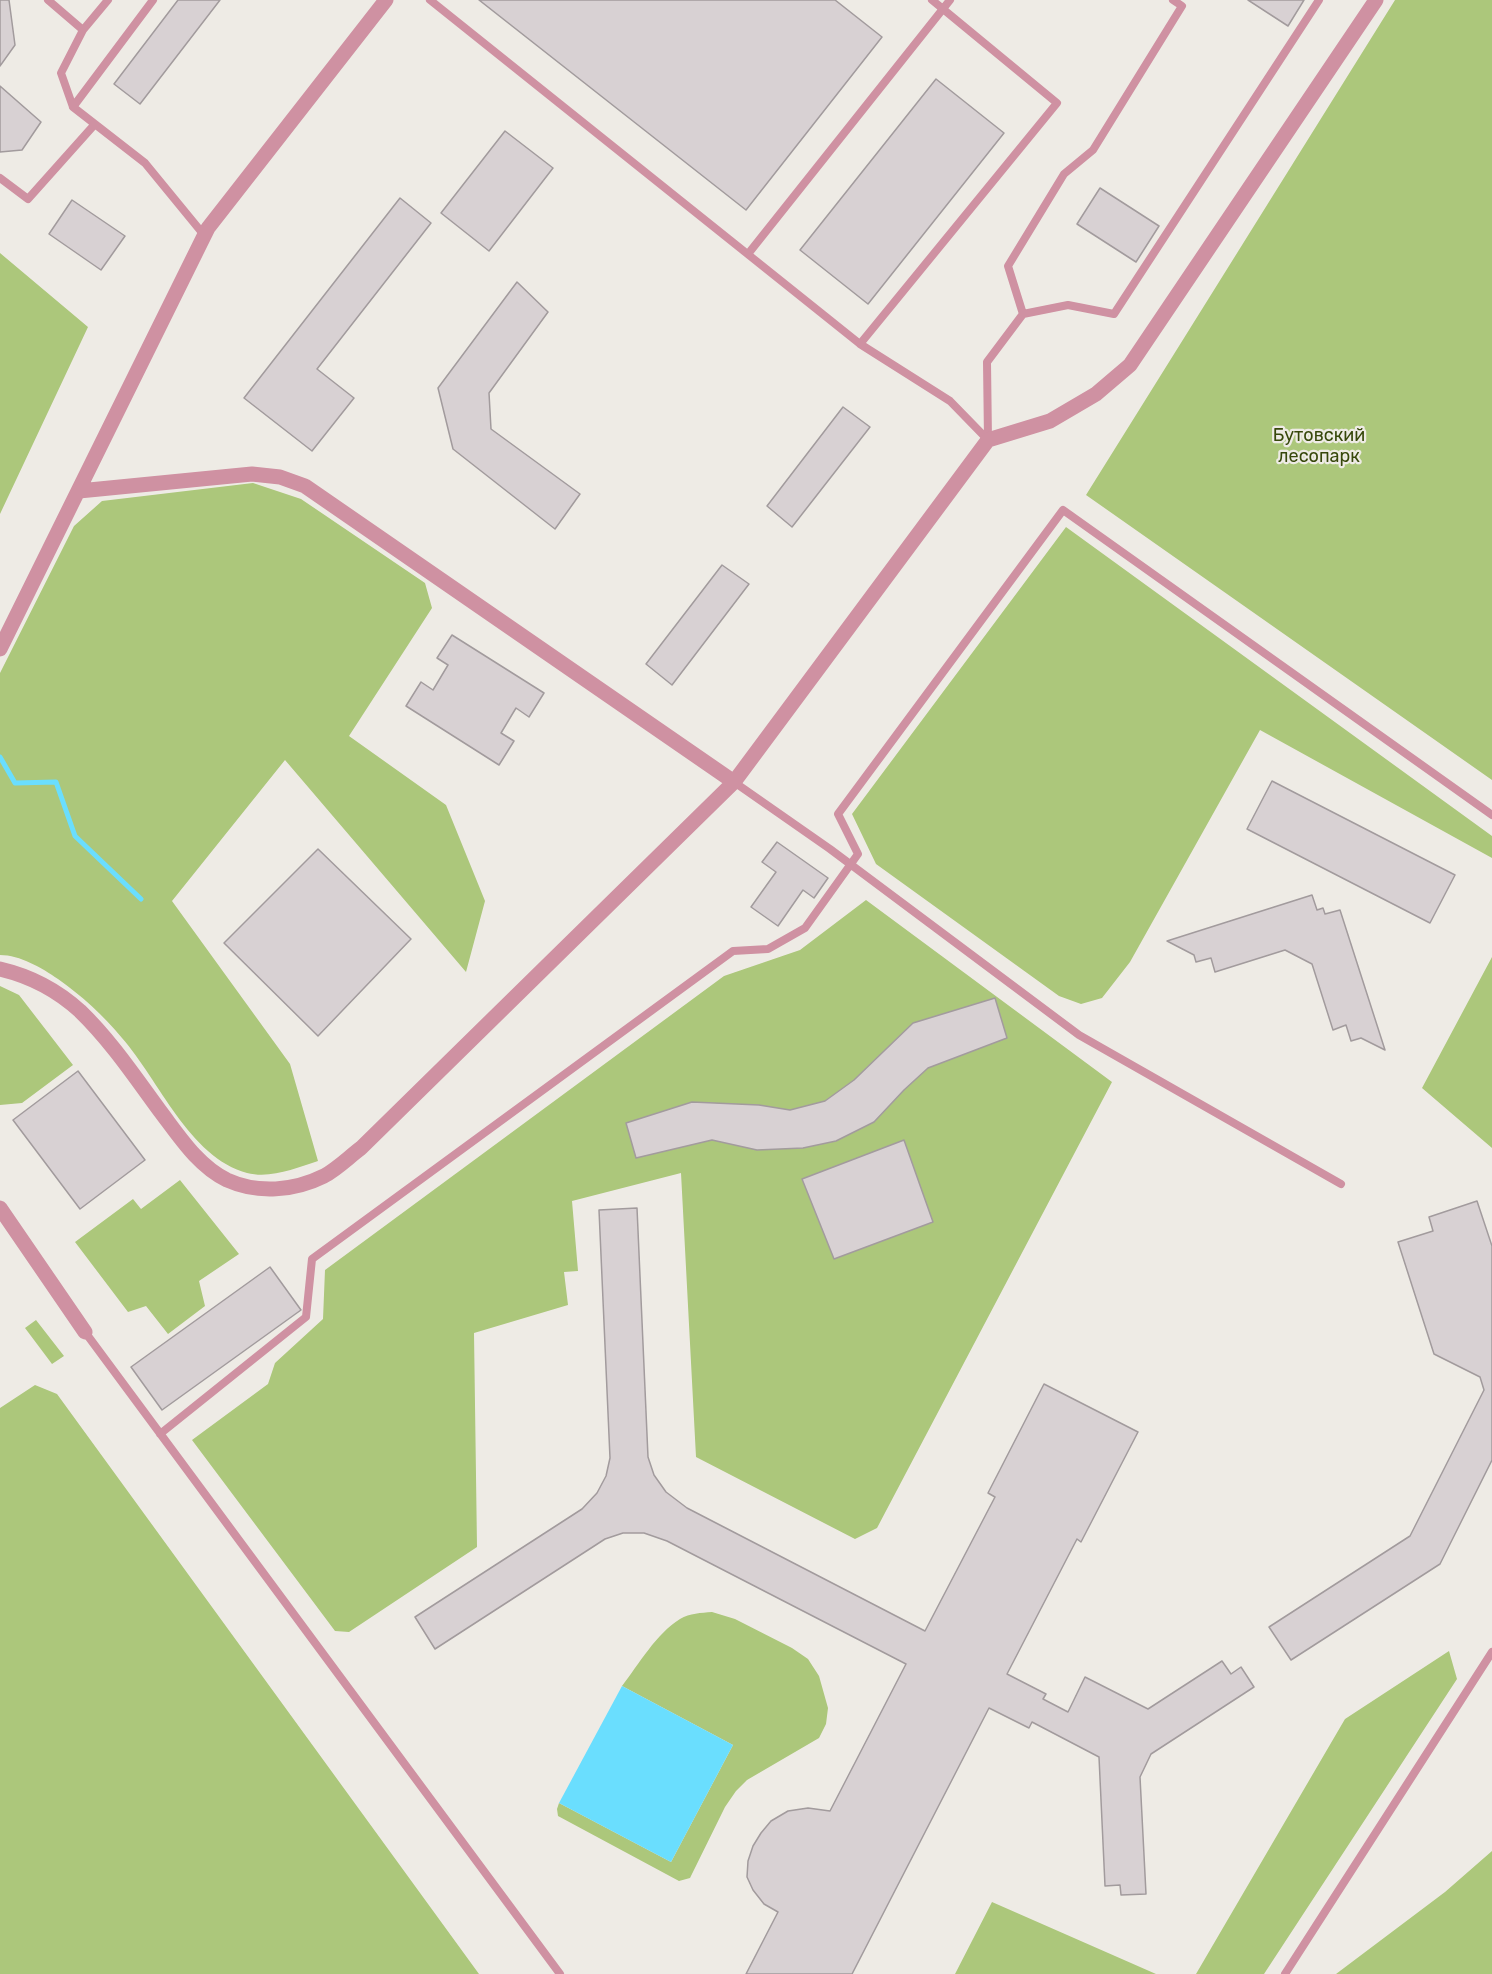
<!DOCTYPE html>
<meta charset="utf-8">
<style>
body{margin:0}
canvas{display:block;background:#eeebe5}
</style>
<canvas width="1492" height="1974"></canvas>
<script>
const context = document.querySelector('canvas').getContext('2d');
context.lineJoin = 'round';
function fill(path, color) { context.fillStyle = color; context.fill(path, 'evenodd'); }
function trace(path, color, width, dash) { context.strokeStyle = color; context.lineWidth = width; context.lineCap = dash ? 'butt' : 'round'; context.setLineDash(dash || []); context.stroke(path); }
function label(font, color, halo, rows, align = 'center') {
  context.font = font + ' Rubik,sans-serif'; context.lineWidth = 4.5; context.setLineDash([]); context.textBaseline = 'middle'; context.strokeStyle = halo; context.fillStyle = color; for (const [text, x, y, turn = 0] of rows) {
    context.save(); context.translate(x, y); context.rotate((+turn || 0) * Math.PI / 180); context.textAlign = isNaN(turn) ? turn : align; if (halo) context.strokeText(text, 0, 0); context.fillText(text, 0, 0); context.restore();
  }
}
fill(new Path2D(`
 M1395,0H1492V780L1086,495Z
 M0,253L88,327L0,514Z
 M253,483L301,499L425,583L432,608L349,736L446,805L485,901L466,972L285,760L172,901L290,1064L318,1161C296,1168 271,1179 247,1173C189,1157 159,1080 122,1038C103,1015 82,996 58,979C42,968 20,955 0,955V673L74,526L102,501Z
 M1066,527L1492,836V858L1260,730L1130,962L1102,998L1081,1004L1059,996L876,864L852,814Z
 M866,900L1112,1082L877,1528L855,1539L696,1457L681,1173L572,1201L578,1271L564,1272L568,1305L474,1333L477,1547L349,1632L335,1631L192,1440L268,1384L275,1363L323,1319L325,1270L724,976L800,950Z
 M1492,957V1148L1422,1088Z
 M0,986L19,995L73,1065L22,1103L0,1105Z
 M180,1180L239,1254L199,1281L205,1306L168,1334L146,1306L128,1312L75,1242L133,1199L141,1209Z
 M36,1320L64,1356L52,1364L25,1328Z
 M35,1385L57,1394L479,1974H0V1408Z
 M712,1612L735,1619L792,1648L808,1659L819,1676L828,1708L826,1724L819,1738L747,1780L736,1791L725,1807L690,1878L679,1881L558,1816L557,1809L559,1803L671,1862L733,1745L622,1686C639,1664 656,1634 680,1619C690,1613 701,1613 712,1612Z
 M1449,1651L1457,1679L1264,1974H1196L1345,1719Z
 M1492,1851V1974H1336L1445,1892Z
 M992,1902L1156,1974H955Z`), '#acc77b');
fill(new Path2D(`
 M622,1686L733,1745L671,1862L559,1803Z`), '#6adefe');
trace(new Path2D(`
 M0,757L15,783L56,782L75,836L141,899`), '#6adefe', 5);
const building = new Path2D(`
 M0,0H9L15,45L0,66Z
 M178,0H220L140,104L114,84Z
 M479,0H835L882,37L746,210Z
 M1248,0H1304L1288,26Z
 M936,79L1004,133L868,304L800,250Z
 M0,86L41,122L22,150L0,152Z
 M505,131L553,168L489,251L441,213Z
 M1100,188L1159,226L1136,262L1077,224Z
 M400,198L431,223L317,369L354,398L312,451L244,398Z
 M72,200L125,236L101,270L49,234Z
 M517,282L548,312L489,393L491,429L580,494L555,529L453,449L438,388Z
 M843,407L870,427L792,527L767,506Z
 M722,565L749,584L672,685L646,664Z
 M452,635L544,693L529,717L516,708L501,733L514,741L499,765L406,706L421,682L433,690L448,665L437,658Z
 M1272,781L1455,875L1430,923L1247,829Z
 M777,842L828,878L814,898L803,890L778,926L751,907L776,872L762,862Z
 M318,849L411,939L318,1036L224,943Z
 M1312,895L1317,910L1323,908L1325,914L1340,910L1385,1050L1361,1038L1351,1041L1346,1025L1333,1030L1312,964L1285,950L1215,972L1211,958L1196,962L1194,955L1167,941Z
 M995,998L1007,1038L928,1068L904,1090L874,1122L836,1141L803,1148L757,1150L712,1140L636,1158L626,1123L692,1102L759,1105L790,1110L825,1101L854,1080L913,1023Z
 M78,1071L145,1160L80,1209L13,1120Z
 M904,1140L933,1222L834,1259L802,1179Z
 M1477,1201L1492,1246V1460L1440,1564L1291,1660L1269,1627L1410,1536L1484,1390L1480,1377L1434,1354L1398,1242L1433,1231L1429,1217Z
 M637,1208L648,1457L654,1475L666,1492L687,1508L925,1631L995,1497L988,1493L1044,1384L1138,1432L1081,1542L1077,1539L1007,1674L1046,1694L1043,1699L1068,1712L1085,1677L1148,1709L1222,1661L1231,1674L1241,1667L1254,1687L1151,1754L1140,1777L1146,1894L1121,1895L1120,1885L1105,1886L1099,1757L1032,1722L1029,1728L989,1708L852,1974H746L778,1912L764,1904L753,1890L747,1877L748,1861L753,1846L761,1833L771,1821L788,1811L808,1808L830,1811L906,1664L667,1541L644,1533H623L605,1539L435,1649L415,1617L582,1509L597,1493L606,1476L610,1458L599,1210Z
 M270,1267L301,1310L162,1410L131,1367Z`);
fill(building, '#d8d1d3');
trace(building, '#a29b9d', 1.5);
trace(new Path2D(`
 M48,0L83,30L61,73L73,107
 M153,0L73,107L145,163L204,235
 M430,0L860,344L1057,103L932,0
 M83,30L108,0
 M0,178L28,199L95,124
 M748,254L950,0
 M1023,314L1008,266L1064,174L1093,150L1182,6L1173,0
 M860,344L950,401L988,440
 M988,440L987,362L1023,314L1068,305L1114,314L1319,0
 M734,782L830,849L1079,1035L1341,1184
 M85,1332L560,1974
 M160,1434L306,1317L312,1259L733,951L768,949L805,928L858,854L838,814L1063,510L1492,815
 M1285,1974L1492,1652`), '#cf91a2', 8);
trace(new Path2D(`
 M79,491L252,474L280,477L305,486L734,782
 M0,649L208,228L386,0
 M0,969C30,976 57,990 80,1011C111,1041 135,1077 160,1111C179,1136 198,1166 227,1180C258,1194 294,1191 324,1176C337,1169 349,1157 361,1148L734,782L988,440L1050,421L1096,394L1130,365L1376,0
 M0,1208L85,1332`), '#cf91a2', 15);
label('18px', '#37480b', '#eeebe5', [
 ["Бутовский",1319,436],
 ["лесопарк",1319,457]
]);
</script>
